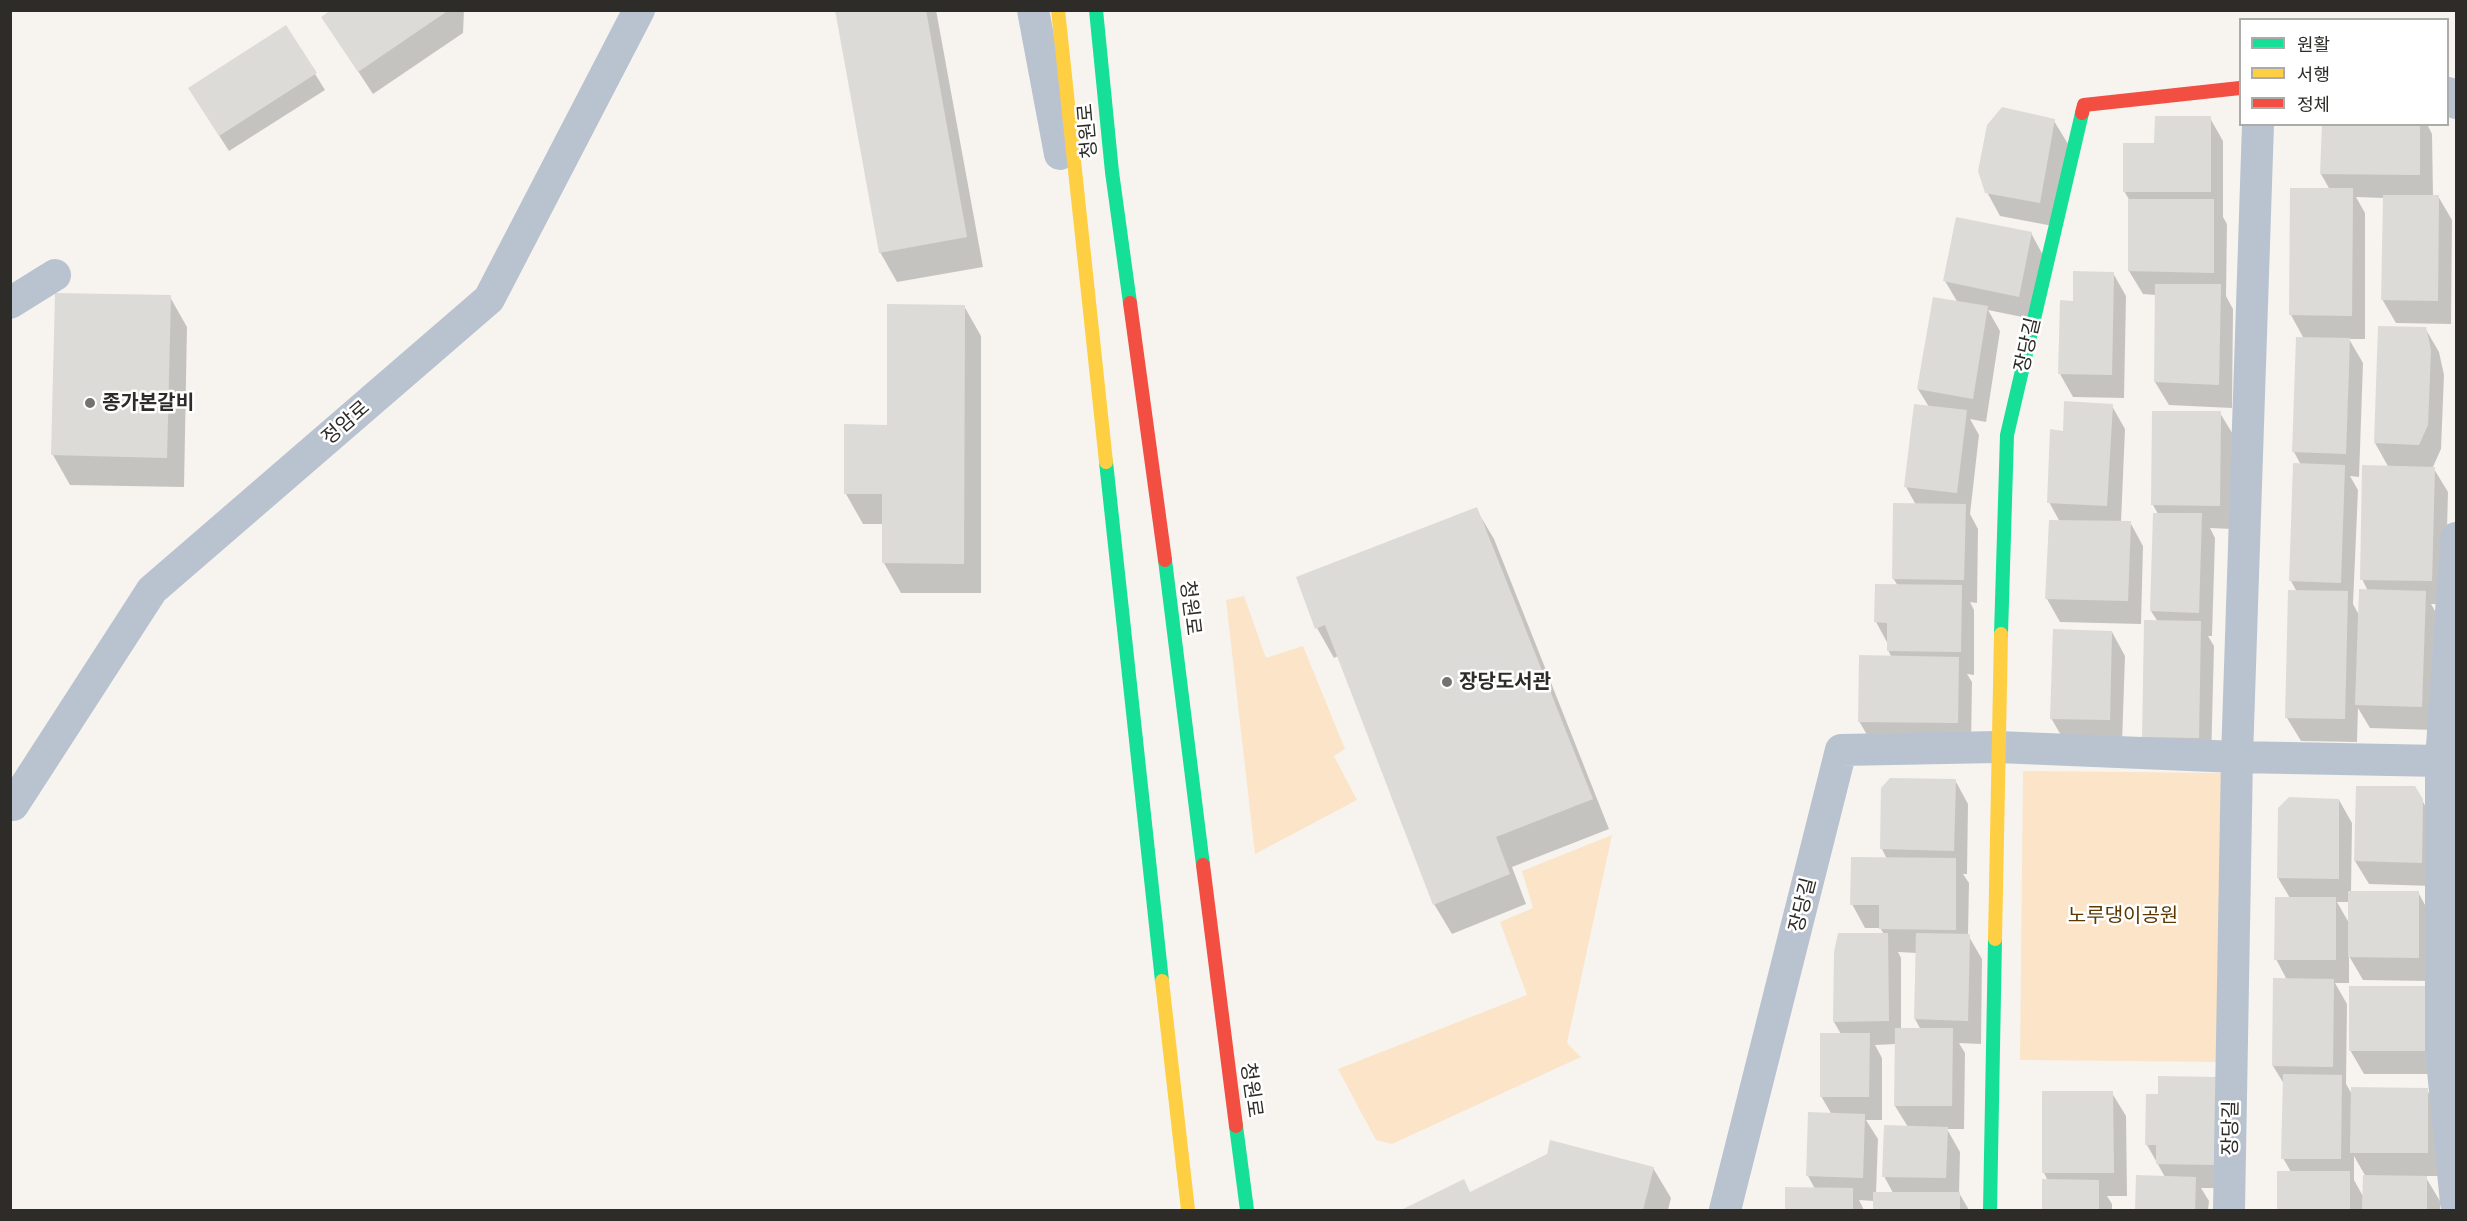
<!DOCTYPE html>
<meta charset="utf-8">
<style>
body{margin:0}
#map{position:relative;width:2467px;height:1221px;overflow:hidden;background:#f7f4f0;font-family:"Work Sans","Noto Sans KR",sans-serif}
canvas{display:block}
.frame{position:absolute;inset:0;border:12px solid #2e2c29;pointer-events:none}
.legend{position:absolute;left:2239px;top:18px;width:210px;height:108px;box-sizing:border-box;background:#fff;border:2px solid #ababa9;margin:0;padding:8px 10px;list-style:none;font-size:18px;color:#2e2c29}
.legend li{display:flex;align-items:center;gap:12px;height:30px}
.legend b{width:30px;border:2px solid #ababa9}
</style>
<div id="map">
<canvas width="2467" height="1221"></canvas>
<div class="frame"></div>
<ul class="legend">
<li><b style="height:8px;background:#16e098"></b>원활</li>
<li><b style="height:8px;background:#ffcf43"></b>서행</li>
<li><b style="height:8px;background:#f24e42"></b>정체</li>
</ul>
</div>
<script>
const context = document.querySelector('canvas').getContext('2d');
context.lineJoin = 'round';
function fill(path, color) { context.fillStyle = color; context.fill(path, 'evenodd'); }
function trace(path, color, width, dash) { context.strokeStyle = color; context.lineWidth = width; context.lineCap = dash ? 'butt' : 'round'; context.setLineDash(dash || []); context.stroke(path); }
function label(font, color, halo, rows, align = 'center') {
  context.font = font + ' "Work Sans","Noto Sans KR",sans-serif'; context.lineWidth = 5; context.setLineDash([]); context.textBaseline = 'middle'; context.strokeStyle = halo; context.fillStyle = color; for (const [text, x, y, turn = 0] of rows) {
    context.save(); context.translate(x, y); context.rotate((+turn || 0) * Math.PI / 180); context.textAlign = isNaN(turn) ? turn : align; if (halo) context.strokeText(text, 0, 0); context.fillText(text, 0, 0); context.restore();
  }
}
fill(new Path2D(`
 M1244,596L1266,658L1303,646L1345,749L1334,756L1357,800L1255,854L1226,600Z
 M2023,771L2227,773L2224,1062L2020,1060Z
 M1612,835L1567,1043L1581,1057L1392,1144L1376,1140L1338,1069L1527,995L1500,922L1533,908L1522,871Z`), '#fbe4c8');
fill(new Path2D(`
 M334,10H464L463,33L373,94L323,18Z
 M836,10H936L983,267L897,282L880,252Z
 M286,27L325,90L229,151L199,104Z
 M2210,118L2223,141V217L2227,224L2226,296L2233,309L2232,408L2169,405L2155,382L2156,295L2143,294L2129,271L2130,201L2124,191L2156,145Z
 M2054,121L2068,144L2053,226L2000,216L1987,192Z
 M2323,124H2427L2432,134L2433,196H2438L2452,220L2451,324L2396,323L2382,299L2384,198L2356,197L2365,213V339H2349L2363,363L2359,477L2350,476L2358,490L2353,604L2359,615L2368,591L2362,579L2389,468L2375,443L2425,328L2439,352L2444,375L2441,449L2432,469H2434L2448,492L2445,604H2431L2438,616L2434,730L2370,728L2358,708L2357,742L2301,741L2287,718L2297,592L2291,581L2301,465L2294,452L2304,339L2291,315L2330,190L2321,174Z
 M2031,233L2044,257L2032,319L1988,310L2000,331L1986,422L1970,419L1979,435L1970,514L1978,529L1977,603L1970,602L1974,610V675L1967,674L1972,682L1971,746L1873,745L1859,721L1892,658L1888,650V644L1876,622L1898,586L1893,578L1916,505L1906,487L1929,407L1918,389L1958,303L1945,281Z
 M2113,273L2126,296L2124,398L2073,397L2060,374L2074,302Z
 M170,297L187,327L184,487L70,485L53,455Z
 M964,306L981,336V593H901L884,563V524H863L846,494Z
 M2112,406L2125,429L2121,522H2130L2143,546L2141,624L2060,622L2047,599L2060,522L2049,502L2065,433Z
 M2220,413L2234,436L2232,529L2210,528L2215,538L2212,636H2208L2214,646L2211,761L2157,760L2143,736L2158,622L2151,611L2154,514H2158L2153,505Z
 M1476,509L1494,539L1609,829L1512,867L1526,904L1452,934L1434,904L1338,656L1334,658L1317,628Z
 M2112,632L2125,656L2122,743L2065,742L2051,718Z
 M1955,780L1968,804L1967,874H1963L1969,883L1968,935L1982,959L1981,1044L1959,1043L1965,1053L1964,1129H1947L1960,1152L1959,1193L1969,1210H1874V1201L1859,1200L1864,1210H1786V1188L1815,1189L1808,1176L1832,1115L1821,1096L1841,1034L1834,1022L1836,952L1884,934L1880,928H1865L1852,904L1887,859L1882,849L1883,789ZM1898,952L1917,953L1915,1019L1921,1030H1901V958ZM1896,1044L1895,1106L1908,1127L1884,1176L1893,1193H1876L1878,1139L1866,1120H1882V1058L1875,1045Z
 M2339,800L2352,823L2351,892H2418L2431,916V981L2363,980L2349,956V983H2335L2347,1004L2346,1084L2353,1096L2427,1090L2441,1113L2440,1176H2425L2440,1201V1210H2278V1172H2291L2283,1158L2284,1084L2273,1066L2287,980L2276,959L2290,898L2278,878ZM2337,902H2349V923ZM2354,1156L2366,1177L2364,1198L2354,1180Z
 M2422,800L2435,824L2434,886L2369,884L2355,861Z
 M2424,988L2437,1011L2438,1074H2364L2350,1050Z
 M2215,1078L2228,1188H2201L2209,1201L2208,1210H2137L2138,1177H2165L2147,1145L2160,1095Z
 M2112,1093L2126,1116L2127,1196H2107L2112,1204V1210H2043V1181H2048L2044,1173Z
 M1653,1168L1671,1198L1668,1210H1404L1463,1181L1470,1193Z`), '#0003');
fill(new Path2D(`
 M331,10H449L358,72L321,17Z
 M835,10H926L967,237L879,253Z
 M286,25L317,73L219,136L188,88Z
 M2002,107L2055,119L2040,203L1985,193L1978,171L1987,125Z
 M2155,116H2211V192H2123V143H2154Z
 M2322,124H2420V175L2320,174Z
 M2290,188H2353L2352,316L2289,315Z
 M2383,195H2439L2438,301L2381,300Z
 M2128,199H2214V273L2128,271Z
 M1956,217L2032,232L2019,297L1943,281Z
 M2073,271L2114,272L2112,375L2058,374L2060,300L2073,301Z
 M2155,284H2221L2219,385L2154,382Z
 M55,293L171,295L167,458L51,455Z
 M1933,297L1988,306L1973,399L1917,389Z
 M887,304L965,305L964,564L882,563V494H844V424L887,425Z
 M2378,326L2426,327L2431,350L2428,425L2419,445L2374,443Z
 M2296,337L2350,338L2346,454L2292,452Z
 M2064,401L2113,404L2107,506L2047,503L2050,429L2063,431Z
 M1914,404L1967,410L1957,493L1904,487Z
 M2152,411H2221L2220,506L2151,505Z
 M2293,463L2345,465L2341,583L2289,581Z
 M2362,465L2435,467L2432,581L2360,580Z
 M1893,503L1966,504L1964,580L1892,579Z
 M1477,507L1593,799L1496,837L1510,874L1433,905L1325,625L1315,629L1296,577Z
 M2153,513H2202L2199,613L2150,611Z
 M2049,520L2131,521L2128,601L2045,599Z
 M1875,584L1962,585L1961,652L1887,651V623L1874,622Z
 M2359,589L2426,591L2422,707L2355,705Z
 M2288,590L2348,591L2345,719L2285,718Z
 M2144,620L2201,621L2199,738L2142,737Z
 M2053,629L2112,631L2110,720L2050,719Z
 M1859,655L1959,657L1958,723L1858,722Z
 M1890,778L1956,779L1954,851L1880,849L1881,788Z
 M2356,786H2415L2423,799L2422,863L2354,861Z
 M2289,797L2339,799V879L2277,878L2278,808Z
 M1851,857L1956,858V930L1879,929V905H1850Z
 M2348,891H2419V958L2348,957Z
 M2275,897H2336V960H2274Z
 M1838,933H1888L1889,1021L1833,1022L1834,952Z
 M1916,933L1970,934L1968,1021L1914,1019Z
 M2273,978L2334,979L2333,1067L2272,1066Z
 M2349,986H2425V1051H2349Z
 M1895,1028H1953L1952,1106H1894Z
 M1820,1033H1870L1869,1097H1820Z
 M2283,1074L2342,1075L2341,1159H2281Z
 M2158,1076L2216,1077L2215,1165L2156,1164V1145H2145L2146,1094H2158Z
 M2351,1087L2428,1088V1153H2350Z
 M2042,1091H2113L2114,1173H2042Z
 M1808,1112L1865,1114L1863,1178L1806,1176Z
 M1884,1125L1948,1127L1946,1178L1882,1177Z
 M1550,1140L1654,1167L1643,1210H1401L1464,1179L1470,1192L1547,1154Z
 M2277,1171H2350V1210H2277Z
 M2136,1175L2196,1177L2195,1210H2135Z
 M2363,1175L2427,1176V1210H2362Z
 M2042,1179L2099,1180V1210H2042Z
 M1785,1187L1853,1188V1210H1785Z
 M1873,1192H1960V1210H1873Z`), '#dddbd8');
trace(new Path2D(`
 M1033,10L1060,154
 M2448,93L2456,103
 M10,303L55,275
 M2456,538L2441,761V1050L2456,1203
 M10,805H13L152,590L489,299L639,10
 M1725,1210L1841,750L1998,747L2237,757L2441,761
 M2229,1210L2237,757L2258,124`), '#b9c3cf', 32);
trace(new Path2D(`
 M1096,10L1112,172L1130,303
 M1106,462L1162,981
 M1165,560L1203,865
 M2001,634L2007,435L2082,113
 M1236,1126L1247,1210
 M1990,1210L1995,939`), '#16e098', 14);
trace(new Path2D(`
 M1058,10L1106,462
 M1995,939L2001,634
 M1162,981L1188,1210`), '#ffcf43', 14);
trace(new Path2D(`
 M2082,113L2084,105L2240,88
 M1130,303L1165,560
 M1203,865L1236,1126`), '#f24e42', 14);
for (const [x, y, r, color] of [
 [90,403,6,"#74726f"],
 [1447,682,6,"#74726f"]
]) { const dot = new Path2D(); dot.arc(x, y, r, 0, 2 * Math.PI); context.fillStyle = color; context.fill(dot); trace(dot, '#fff', 2); }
label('20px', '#2e2c29', '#fff', [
 ["청원로",1088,131,-95],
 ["장당길",2028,345,-77],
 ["정암로",346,423,-41],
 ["청원로",1190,608,83],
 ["장당길",1803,905,-76],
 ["청원로",1251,1090,82],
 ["장당길",2231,1128,-89]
]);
label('bold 20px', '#2e2c29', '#fff', [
 ["종가본갈비",102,403],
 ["장당도서관",1459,682]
], 'left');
label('20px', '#5a3800', '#fff', [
 ["노루댕이공원",2123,916]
]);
</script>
